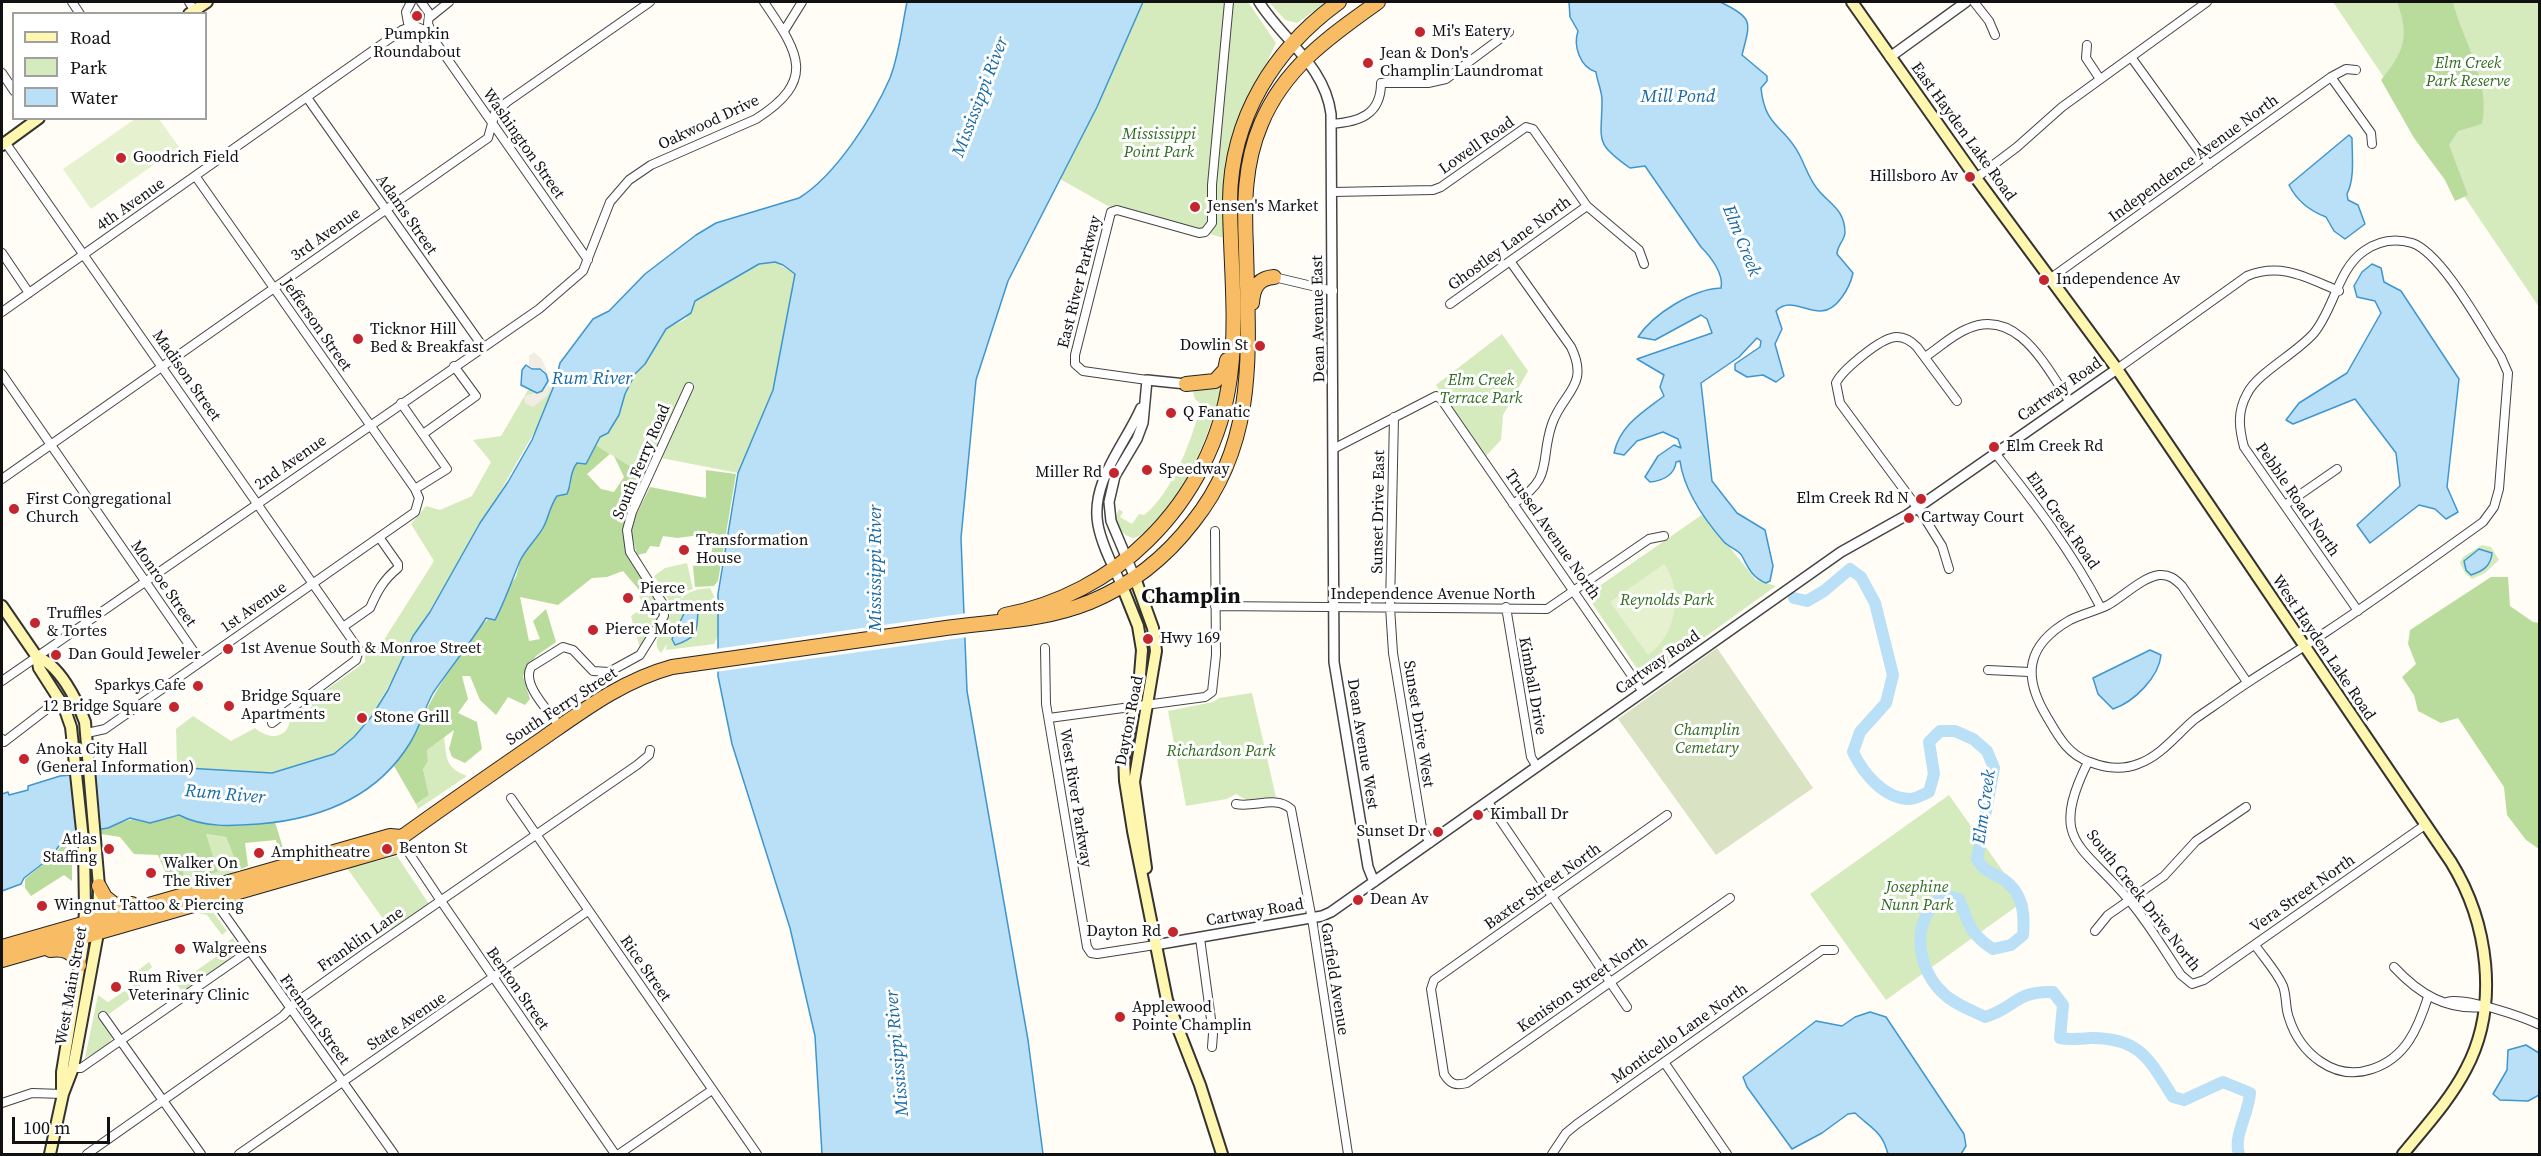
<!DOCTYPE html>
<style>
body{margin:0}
#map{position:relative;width:2541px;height:1156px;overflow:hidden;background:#fffdf5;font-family:"Source Serif 4",serif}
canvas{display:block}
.frame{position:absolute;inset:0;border:3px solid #111;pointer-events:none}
.legend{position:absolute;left:12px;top:12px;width:195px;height:108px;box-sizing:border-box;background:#fff;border:2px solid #a0a0a0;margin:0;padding:8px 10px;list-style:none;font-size:18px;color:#111}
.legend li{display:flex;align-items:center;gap:12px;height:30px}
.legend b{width:30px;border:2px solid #a0a0a0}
.scale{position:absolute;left:12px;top:1117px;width:98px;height:27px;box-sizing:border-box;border:3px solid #111;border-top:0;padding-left:8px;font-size:18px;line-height:21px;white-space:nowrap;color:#111;-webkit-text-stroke:4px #fff;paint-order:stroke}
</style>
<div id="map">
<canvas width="2541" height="1156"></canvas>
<div class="frame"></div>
<ul class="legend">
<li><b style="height:8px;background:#fff6b0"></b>Road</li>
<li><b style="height:16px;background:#d5ebbd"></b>Park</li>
<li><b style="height:16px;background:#b9e0f7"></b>Water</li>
</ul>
<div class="scale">100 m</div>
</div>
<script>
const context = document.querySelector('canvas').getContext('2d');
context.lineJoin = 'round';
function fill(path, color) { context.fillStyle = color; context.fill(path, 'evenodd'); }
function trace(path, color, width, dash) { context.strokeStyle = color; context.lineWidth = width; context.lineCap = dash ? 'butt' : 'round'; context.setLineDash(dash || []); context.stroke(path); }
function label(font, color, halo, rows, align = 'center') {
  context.font = font + ' "Source Serif 4",serif'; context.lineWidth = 6; context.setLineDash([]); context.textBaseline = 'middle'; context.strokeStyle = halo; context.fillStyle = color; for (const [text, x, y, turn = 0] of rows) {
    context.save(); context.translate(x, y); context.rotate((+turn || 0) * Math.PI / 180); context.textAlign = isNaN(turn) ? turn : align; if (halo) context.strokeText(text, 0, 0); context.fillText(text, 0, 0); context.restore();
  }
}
fill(new Path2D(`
 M1143,2H1248L1276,43L1236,127L1226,172L1224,238L1108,206L1060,179L1097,107Z
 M1269,2H1327L1297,23L1285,20Z
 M2333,2H2539V307Z
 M775,262L795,274L773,390L738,473L656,457L642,474L596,445L600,437L608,432L619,415L625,394L635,374L645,364L666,329L686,319L695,301L730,280L759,264Z
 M1502,334L1528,371L1503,415L1501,440L1486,456L1436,385Z
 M555,379L539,424L372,715C361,727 347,748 332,755C284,778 228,777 177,764L176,729L193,716L231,741L255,728C270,741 290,739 290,716L365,662V649L382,643L434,561L411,524L426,506L440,510L472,496L491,462L473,440L501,436L528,390H534Z
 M1222,385C1210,434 1192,479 1158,518C1150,526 1144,536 1133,538C1119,534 1113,522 1119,509L1123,512L1120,517L1132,524L1139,514L1144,515C1172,494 1193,437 1201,404L1195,399L1192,387Z
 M1703,514L1756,580L1776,586L1645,680L1585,593L1595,589Z
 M2482,545L2491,547L2499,560L2485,573L2472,579L2465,573L2460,563L2463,557Z
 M687,563L693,589L685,592L680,600C688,591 697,589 710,588C718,602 724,630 714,644L666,650L667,644L661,653C647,639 671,626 670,610C670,597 661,587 654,576L665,568Z
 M649,588L661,607V612L640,648L631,616L644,607L639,596Z
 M1252,693L1276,797L1250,802L1236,794L1227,799L1186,806L1168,711L1213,702L1219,698Z
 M444,737C447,759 445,767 467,776L418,809L416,804L429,795L423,768L428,761L427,750Z
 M1949,795L2024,901L1886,1000L1810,894Z
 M205,834L226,837L239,870L218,880L185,884L180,859L200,877L218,872Z
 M397,856L429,904L391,930L347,868Z
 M210,908L227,931L222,935L207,915L193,912Z
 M233,938L240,949L239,952L182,992L174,980L175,977L193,973L223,952L222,946Z
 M149,962L152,967L140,978L141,991L109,1014L105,1011L98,1015L112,1038L109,1044L85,1058L98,995L108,1002L135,984L136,972Z`), '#d5ebbd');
fill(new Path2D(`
 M2397,2H2453C2463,43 2491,80 2482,124L2458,131L2449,145L2468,195L2455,201L2445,180L2414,138L2381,80C2404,52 2410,37 2397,2Z
 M596,445L610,454L587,474L601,489L614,492L624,477L614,456L642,474C626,527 612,537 647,585L640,591L623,571L607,577L592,578L558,605L520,597L529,641L540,639L533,621L546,609L556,642L536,656L523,676L530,699L525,705L508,697L496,715L480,700L470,676H462L468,699L458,713L477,722L482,749L465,763L452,757L449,749L454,730L427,750L428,761L423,769L429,795L416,804L394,766C420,729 461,630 499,612L505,591L516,577L521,559L544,525L550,506L557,496L571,485V470L576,463L586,464Z
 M706,470L736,474L718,581L714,586L695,587L693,566L710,561L715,533L677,538L663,536L659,547L650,546L646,553L637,555L630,527L650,487L706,498Z
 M2491,577H2508L2510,606L2533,622L2539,623V849L2526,840L2507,815L2504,787L2458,718L2441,723L2418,711L2414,695L2402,677L2416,664L2408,644L2410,630Z
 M182,816L239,826L275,822L287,861L281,858L276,840L245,843L248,866L239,870L226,837L206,834L218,872L200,877L181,860L185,884L172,887L158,855L134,854L120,837L101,834L100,829L133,819Z
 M69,836L72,861V881L64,875L31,896L25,888V879L54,855Z`), '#b9dc9c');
fill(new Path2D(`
 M1717,648L1813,788L1716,855L1618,719Z`), '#d9e3c4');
fill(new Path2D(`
 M135,119H159L179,147L91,209L63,169Z
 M1664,564C1684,591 1676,636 1648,655L1610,602Z`), '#e6f2cf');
fill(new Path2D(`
 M534,352L542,359L552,385L547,396L533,407L525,403L524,396L542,391L546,374L529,366V356Z`), '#f1ede2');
const water = new Path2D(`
 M907,2H1143L1097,107L1008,281L976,380L961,538L967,691L1028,1040L1043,1154H822L815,1036L790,928L732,744L718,676V594L738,473L773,390L795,274L783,265L775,262L759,264L695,301L691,313L666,329L645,364L635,374L625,394L619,415L608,433L600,437L586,464L577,463C569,473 572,483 567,494L557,496C550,506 549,516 544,526C538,538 526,548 520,561C512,580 505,601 495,620L486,618C470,644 450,668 433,693C424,709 420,727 410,743C377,797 320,819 259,824C232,826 204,828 179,815L150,823L130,818L108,828L68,834L50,858L24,878L21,884L2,891V794L8,792L9,795L28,790V786L60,776L169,767L272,773L334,754L354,737L372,716L388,690L413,636L430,612L480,523L508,482L532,440L555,383L560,363L593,319L609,311L645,274L696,235L716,223L799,198C835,176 873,117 890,78C899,55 902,26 907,2Z
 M1569,2H1720C1755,18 1750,23 1742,55L1767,76V81L1761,88C1765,128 1784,125 1799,154C1806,167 1809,180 1819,191C1830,204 1845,210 1845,233C1844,241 1837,246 1837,254L1853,273C1850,287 1837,311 1821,311C1806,312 1789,297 1776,311L1782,329L1775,344L1784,376L1776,382L1763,375L1747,377L1735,370V364L1760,347L1761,341L1757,338L1739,357L1701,383L1712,481L1737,513L1765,530L1773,566L1770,581L1766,583C1752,578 1748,567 1742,556C1740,551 1729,547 1724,542C1704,519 1684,491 1680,461L1676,462C1675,475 1662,481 1650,482L1645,477L1658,456L1674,445L1681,448L1678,439L1663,432L1637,441L1624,455L1614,453C1620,425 1643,412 1664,396L1660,387L1664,375L1637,359L1712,333L1707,319L1701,315L1655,340L1638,337C1653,314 1693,289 1721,288C1724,274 1711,257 1701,247L1645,166L1630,168C1593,142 1602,141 1602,100C1602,91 1597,81 1596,72C1580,67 1573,46 1578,31L1570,17Z
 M2349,135L2352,138C2352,156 2355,178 2347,194L2348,200L2358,205L2365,224L2345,239L2334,231L2326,217C2310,211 2297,201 2289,185Z
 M2372,264L2381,268L2384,282L2401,291L2459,379L2447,487L2458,512L2446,519L2435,509L2419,505L2370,543L2357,525L2400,486L2396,453L2355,399L2293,424L2286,420L2299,403L2347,373L2381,313L2375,301L2357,297L2354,286L2362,272Z
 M526,365L532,369H540L546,374L548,381L542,391L537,393L521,385L522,370Z
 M2479,549L2492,553C2491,566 2483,571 2471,575L2466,570L2464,561Z
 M693,603L698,606C697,630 700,637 675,645L672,639L688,605Z
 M2150,650L2161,655C2159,677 2134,702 2113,709L2098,694L2093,678Z
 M1870,1012L1886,1017L1964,1134L1966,1146L1961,1154H1888C1882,1131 1872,1129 1855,1113L1848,1114L1822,1133L1792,1149L1747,1087L1743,1077L1816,1021L1842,1026L1855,1017Z
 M2526,1045L2539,1053V1095L2528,1101L2500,1100L2493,1094L2507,1070L2508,1050Z`);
fill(water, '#b9e0f7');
trace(water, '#3f96cf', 1.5);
fill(new Path2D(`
 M967,613L968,637L715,672V649Z`), '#fffdf5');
trace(new Path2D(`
 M1794,598L1807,601L1824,591L1850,569L1861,577L1875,603L1893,675L1886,703L1860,732L1853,752C1863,773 1884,799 1910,799C1916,799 1924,794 1929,792L1934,774L1929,742L1940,731H1955L1973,739L1987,751L1994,768L1977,859C1986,874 1991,871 2003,879C2023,893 2025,913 2023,935L2011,945L1993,949C1969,933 1969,924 1959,899L1945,895C1910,917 1915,967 1943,993C1954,1004 1971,1010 1985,1017C2016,1008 2014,991 2053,992L2063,1005L2060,1038C2071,1040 2081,1039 2092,1038C2141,1038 2150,1061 2173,1097L2184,1100L2223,1082L2250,1093C2249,1113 2233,1136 2239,1154`), '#b9e0f7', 12);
const minor = new Path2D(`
 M72,2L80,14
 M189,2L194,10
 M411,2L406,12L408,23L422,29L437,44L588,260
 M421,2L429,13L428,24L434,37
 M1974,2L1989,21L1995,35
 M429,18L449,2
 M784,31L802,2
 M2087,45L2086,58L2100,79
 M2131,57L2209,165
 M2,73L14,91
 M2331,77L2371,133L2372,144
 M308,99L483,347
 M1331,124C1359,122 1381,115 1381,83H1428L1446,79L1509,32
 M5,142L359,650L356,660L272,723
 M1976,178L2017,147L2062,107L2207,2
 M1333,192L1433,190L1441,187L1526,127L1533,129L1587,206L1639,250L1644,264
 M2,253L29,293
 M1510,261L1571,347C1590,386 1563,392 1552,424C1539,462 1555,477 1513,504
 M1274,277L1333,291
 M2051,278L2331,77L2346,69L2356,70
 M1450,304L1587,206
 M2,312L402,30L413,26
 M1925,357C1939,348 1952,335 1967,329C2018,306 2047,369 2070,402
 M2117,369L2247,276C2282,262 2307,278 2339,291
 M2,374L201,662
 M1147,380L1083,371L1075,364V355L1111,212L1117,210L1199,233L1205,232L1212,223V185L1229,2
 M401,403L447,469L415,489
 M1394,417L1390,607L1393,653L1422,828L1430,843
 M423,434L476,396L454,366
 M1335,448L1436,396L1441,399L1643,692
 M1995,453C2034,502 2072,552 2101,608
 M2,479L488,138L495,113L507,102L650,2
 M2285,505L2337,469
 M1949,569L1942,546L1922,514L1840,403L1836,383C1842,370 1877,342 1891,338C1901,335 1910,340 1917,347L1957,401
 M1215,606L1547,609L1649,539L1664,536
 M1506,607L1531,757L1537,767
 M343,627L370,608C377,592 383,580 398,568V564L379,537
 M1045,648L1046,704L1087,947L1091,953L1097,954L1155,945
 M1988,670L2029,672
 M2,681L539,309L583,271L610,202L629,180L651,165L756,119C819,79 797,51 764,2
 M2247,682L2182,586C2175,579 2169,574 2159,575C2141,578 2124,596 2108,605C2096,611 2082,614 2070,620C2026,645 2022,676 2047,717C2058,736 2068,755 2090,762C2105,768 2123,770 2138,764C2161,756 2177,734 2195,719C2206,711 2217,704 2228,696C2259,674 2292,655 2323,634C2378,598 2430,560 2483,522L2494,507L2499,489L2508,373L2501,357C2482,328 2442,253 2412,243C2395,238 2378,241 2364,251C2338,269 2334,309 2314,333C2297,353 2257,373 2247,394C2237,412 2239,428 2244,447L2358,611
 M1049,718L1205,697L1212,692L1216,655L1215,531
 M560,727C550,712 521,685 531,667L563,647L573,650L593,671L609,672L640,655L664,616L663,604L630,552L627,530L632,512L689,387
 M87,733L105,729L415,512L419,498L415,489L196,177
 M2,739L4,742L60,699
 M2088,762C2048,842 2082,844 2128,899C2148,922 2164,950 2181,975L2192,984L2204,980L2425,825
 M511,798L757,1154
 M1488,802L1627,1007
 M1236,804C1254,808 1276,795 1291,809L1313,925L1348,1154
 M1667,815L1434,980L1431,989L1444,1074C1450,1084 1455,1086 1467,1083L1730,898
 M402,837L407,850L441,901L615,1154
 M214,900L394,1154
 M2095,931L2108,915L2164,876L2196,841L2246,807
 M1200,938L1213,1034L1212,1047
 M2255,945C2264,958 2277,972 2283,986C2287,997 2285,1008 2289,1018C2300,1053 2334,1082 2372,1069C2406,1058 2418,1028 2428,997
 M2394,967C2419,994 2447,1011 2485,1007
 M2447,1002C2463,996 2523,1017 2540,1025
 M103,1016L201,1154
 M1664,1062L1727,1154
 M73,1068H81L249,951
 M2,1103L32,1093L63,1094
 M87,1154L283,1016L295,1003L365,953L637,765L649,755L650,750
 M239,1154L588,911
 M619,1154L712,1090
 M1552,1154L1566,1133L1577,1124L1822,950H1834`);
const tertiary = new Path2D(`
 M1259,2C1283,40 1325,66 1331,114L1334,662L1368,867L1374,882
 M1890,57L1966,2
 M1135,578L1111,521L1109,502L1115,476L1137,439L1143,423L1147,380L1186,384
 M1122,586C1113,566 1102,546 1098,525C1090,482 1125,445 1141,408
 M1155,945L1322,916L1331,912L1841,552L1907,515L2117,369`);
const secondary = new Path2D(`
 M1852,2L1976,178L2117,369L2451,862C2488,922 2500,1005 2466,1069C2450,1100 2425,1127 2403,1154
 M189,14L207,2
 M2,145L39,118
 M1135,578L1153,628L1156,651L1134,782L1146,868
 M1122,586L1138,626L1142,650L1139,687L1124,756L1125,781L1133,831L1167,1000L1200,1085L1222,1154
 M2,606L37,657L39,668L64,707L71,727L84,849L85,910L83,945L62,1072V1090
 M37,657C59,664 77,700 85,722L99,886L98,933L73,1068L63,1094L50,1154`);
const trunk = new Path2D(`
 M1252,303C1253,288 1258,278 1274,277
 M1186,384L1215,381L1225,370L1227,360
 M1005,615C1058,605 1110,578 1148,540C1192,497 1222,439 1230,377C1238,319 1230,259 1230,200C1231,118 1274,49 1339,2
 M99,886L105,897L115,905L132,904
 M2,947L390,836L402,837
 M50,950C65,948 73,952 79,965
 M2,960L395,847L402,837C449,803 497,770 545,737C585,709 624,680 672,667C761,654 850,641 939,629C990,621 1041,622 1090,602C1131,585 1166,557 1193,522C1259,440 1248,346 1246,248C1244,205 1244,164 1261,124C1284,68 1330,36 1378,2`);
trace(minor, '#444', 10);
trace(tertiary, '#444', 12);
trace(secondary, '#333', 14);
trace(trunk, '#222', 16);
trace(minor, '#fff', 8);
trace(tertiary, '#fff', 9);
trace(secondary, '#fff6b0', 10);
trace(trunk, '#f7bc64', 14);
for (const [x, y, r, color] of [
 [417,16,6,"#c4262e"],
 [1420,32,6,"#c4262e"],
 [1368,63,6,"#c4262e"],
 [121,158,6,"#c4262e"],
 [1970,177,6,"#c4262e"],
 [1195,207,6,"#c4262e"],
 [2044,280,6,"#c4262e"],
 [358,339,6,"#c4262e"],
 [1260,346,6,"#c4262e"],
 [1171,413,6,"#c4262e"],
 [1994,447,6,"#c4262e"],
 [1147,470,6,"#c4262e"],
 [1114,473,6,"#c4262e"],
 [1921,499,6,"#c4262e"],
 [14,509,6,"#c4262e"],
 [1909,518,6,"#c4262e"],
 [684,550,6,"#c4262e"],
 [628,598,6,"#c4262e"],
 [35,623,6,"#c4262e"],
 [593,630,6,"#c4262e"],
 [1148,639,6,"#c4262e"],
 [228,649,6,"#c4262e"],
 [56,655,6,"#c4262e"],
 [198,686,6,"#c4262e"],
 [229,706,6,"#c4262e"],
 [174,707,6,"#c4262e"],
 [362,718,6,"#c4262e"],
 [24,759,6,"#c4262e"],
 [1478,815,6,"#c4262e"],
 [1438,832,6,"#c4262e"],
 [109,849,6,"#c4262e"],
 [387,849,6,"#c4262e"],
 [259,853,6,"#c4262e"],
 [151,873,6,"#c4262e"],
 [1358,900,6,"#c4262e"],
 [42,906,6,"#c4262e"],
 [1173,932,6,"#c4262e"],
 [180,949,6,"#c4262e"],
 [116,987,6,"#c4262e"],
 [1120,1017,6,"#c4262e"]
]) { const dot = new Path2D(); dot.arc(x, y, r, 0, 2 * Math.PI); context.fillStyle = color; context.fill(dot); trace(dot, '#fff', 2); }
label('16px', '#111', '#fff', [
 ["Mi's Eatery",1432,32],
 ["Pumpkin",417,35,"center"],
 ["Roundabout",417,53,"center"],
 ["Jean & Don's",1380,54],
 ["Champlin Laundromat",1380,72],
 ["Goodrich Field",133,158],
 ["Hillsboro Av",1958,177,"right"],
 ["Jensen's Market",1207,207],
 ["Independence Av",2056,280],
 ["Ticknor Hill",370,330],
 ["Bed & Breakfast",370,348],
 ["Dowlin St",1248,346,"right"],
 ["Q Fanatic",1183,413],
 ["Elm Creek Rd",2006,447],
 ["Speedway",1159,470],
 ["Miller Rd",1102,473,"right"],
 ["Elm Creek Rd N",1909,499,"right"],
 ["First Congregational",26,500],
 ["Church",26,518],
 ["Cartway Court",1921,518],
 ["Transformation",696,541],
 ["House",696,559],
 ["Pierce",640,589],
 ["Apartments",640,607],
 ["Truffles",47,614],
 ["& Tortes",47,632],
 ["Pierce Motel",605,630],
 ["Hwy 169",1160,639],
 ["1st Avenue South & Monroe Street",240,649],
 ["Dan Gould Jeweler",68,655],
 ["Sparkys Cafe",186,686,"right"],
 ["Bridge Square",241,697],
 ["Apartments",241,715],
 ["12 Bridge Square",162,707,"right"],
 ["Stone Grill",374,718],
 ["Anoka City Hall",36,750],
 ["(General Information)",36,768],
 ["Kimball Dr",1490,815],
 ["Sunset Dr",1426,832,"right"],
 ["Atlas",97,840,"right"],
 ["Staffing",97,858,"right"],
 ["Benton St",399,849],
 ["Amphitheatre",271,853],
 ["Walker On",163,864],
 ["The River",163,882],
 ["Dean Av",1370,900],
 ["Wingnut Tattoo & Piercing",54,906],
 ["Dayton Rd",1161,932,"right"],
 ["Walgreens",192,949],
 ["Rum River",128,978],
 ["Veterinary Clinic",128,996],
 ["Applewood",1132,1008],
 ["Pointe Champlin",1132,1026]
], 'left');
label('italic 16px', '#2f6b1f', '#fff', [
 ["Elm Creek",2468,64],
 ["Park Reserve",2468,82],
 ["Mississippi",1159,135],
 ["Point Park",1159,153],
 ["Elm Creek",1481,381],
 ["Terrace Park",1481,399],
 ["Reynolds Park",1667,601],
 ["Champlin",1707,731],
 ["Cemetary",1707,749],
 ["Richardson Park",1221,752],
 ["Josephine",1917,888],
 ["Nunn Park",1917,906]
]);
label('16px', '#111', '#fff', [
 ["Oakwood Drive",709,123,-25],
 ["East Hayden Lake Road",1963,132,54],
 ["Washington Street",523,144,55],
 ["Lowell Road",1477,146,-35],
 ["Independence Avenue North",2194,159,-36],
 ["4th Avenue",131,205,-35],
 ["Adams Street",406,215,55],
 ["3rd Avenue",326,235,-35],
 ["Ghostley Lane North",1510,244,-36],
 ["East River Parkway",1080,282,-76],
 ["Dean Avenue East",1319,319,-91],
 ["Jefferson Street",316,325,55],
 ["Madison Street",186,376,55],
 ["Cartway Road",2060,390,-35],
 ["South Ferry Road",642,462,-67],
 ["2nd Avenue",291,463,-35],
 ["Pebble Road North",2297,500,55],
 ["Sunset Drive East",1379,512,-89],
 ["Elm Creek Road",2062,521,55],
 ["Trussel Avenue North",1552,535,55],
 ["Monroe Street",163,584,55],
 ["Independence Avenue North",1433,595],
 ["1st Avenue",254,608,-35],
 ["West Hayden Lake Road",2323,648,56],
 ["Cartway Road",1658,663,-35],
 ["Kimball Drive",1532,686,80],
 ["South Ferry Street",562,707,-33],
 ["Dayton Road",1130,721,-79],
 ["Sunset Drive West",1418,724,81],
 ["Dean Avenue West",1362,744,81],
 ["West River Parkway",1075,798,81],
 ["Baxter Street North",1543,887,-35],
 ["Vera Street North",2303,894,-35],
 ["South Creek Drive North",2143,901,52],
 ["Cartway Road",1255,913,-10],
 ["Franklin Lane",361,940,-35],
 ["Rice Street",645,969,55],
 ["Garfield Avenue",1334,979,81],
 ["Keniston Street North",1583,985,-35],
 ["West Main Street",72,986,-80],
 ["Benton Street",517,989,55],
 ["Fremont Street",314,1020,54],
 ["State Avenue",407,1022,-34],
 ["Monticello Lane North",1680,1034,-35]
]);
label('italic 18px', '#1768a6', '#fff', [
 ["Mississippi River",981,97,-69],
 ["Mill Pond",1678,97],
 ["Elm Creek",1741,241,68],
 ["Rum River",592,379],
 ["Mississippi River",876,568,-90],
 ["Rum River",225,795,5],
 ["Elm Creek",1985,807,-82],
 ["Mississippi River",898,1053,-95]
]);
label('bold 22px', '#111', '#fff', [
 ["Champlin",1191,597]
]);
</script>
